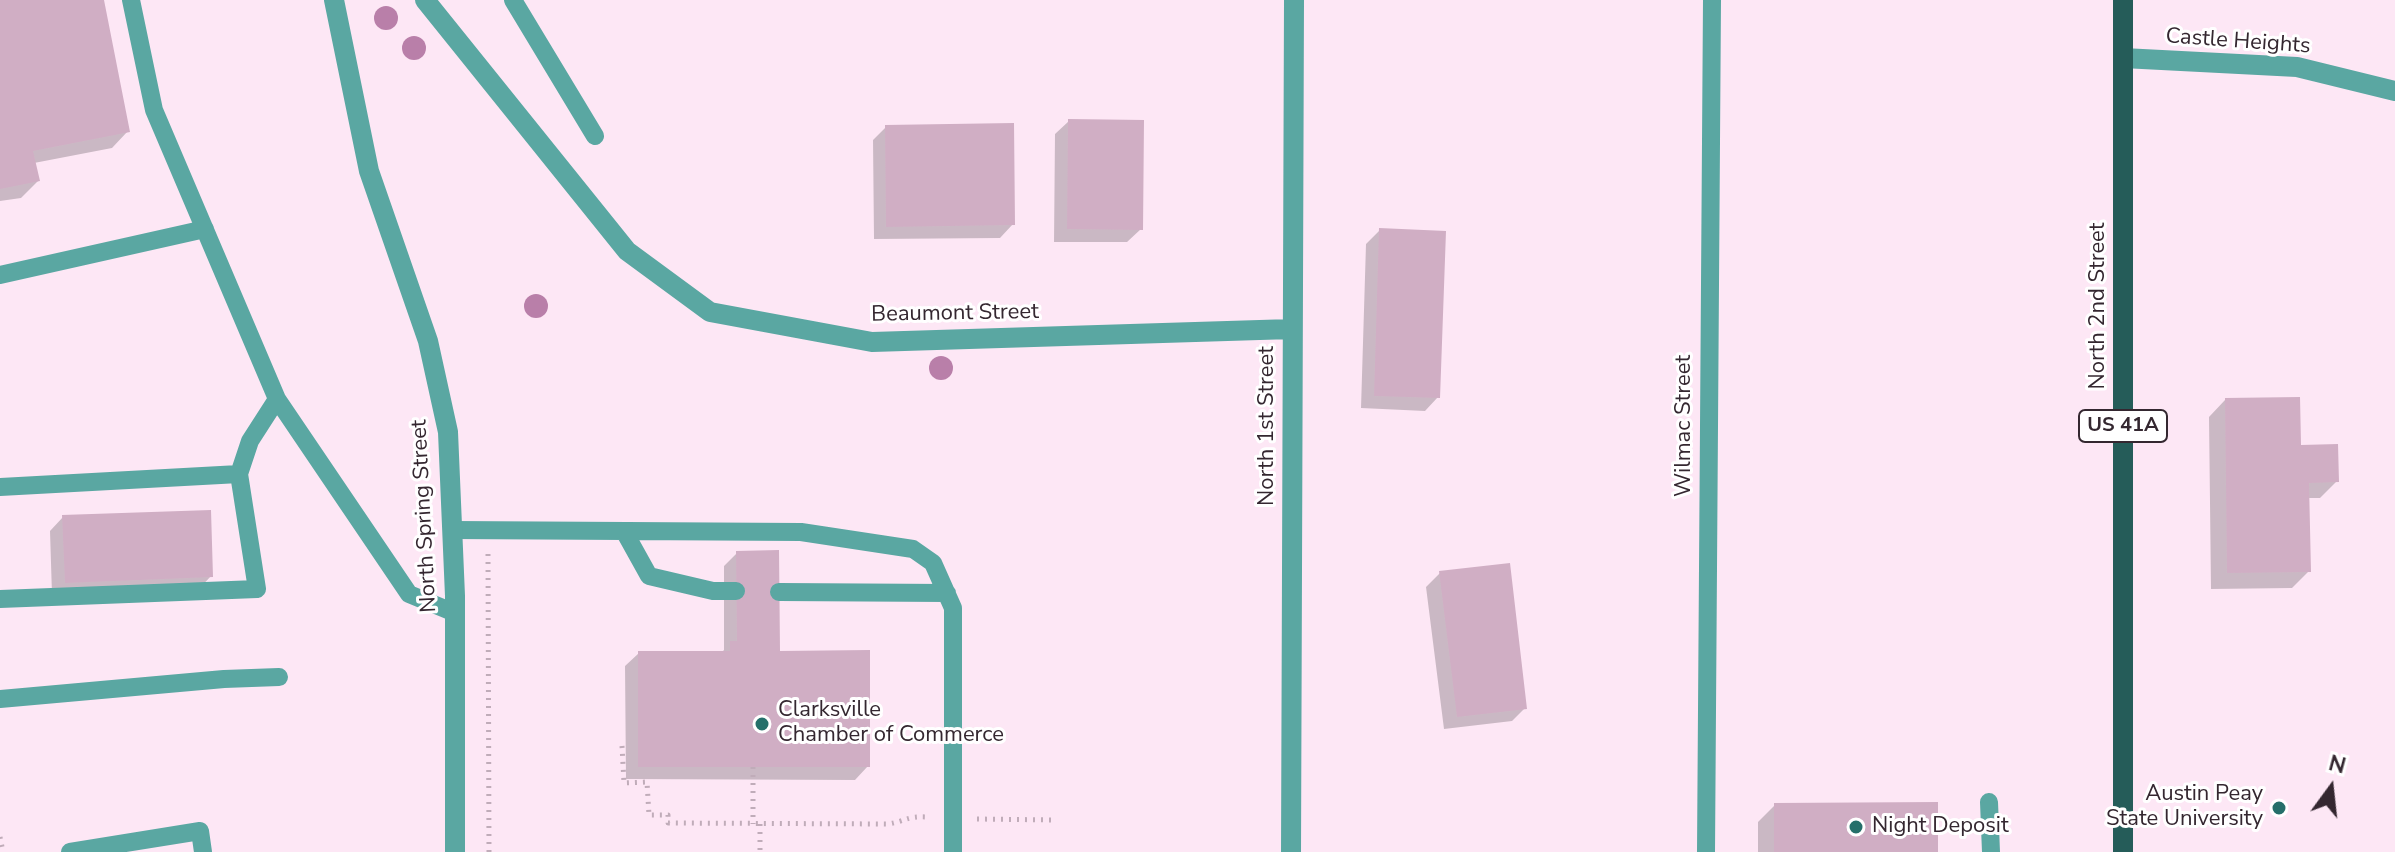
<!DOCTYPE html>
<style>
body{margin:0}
#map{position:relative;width:2395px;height:852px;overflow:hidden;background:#fde7f5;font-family:"Nunito Sans",sans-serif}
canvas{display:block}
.north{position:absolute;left:2291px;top:748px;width:80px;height:80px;-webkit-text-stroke:6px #fff;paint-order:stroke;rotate:15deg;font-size:22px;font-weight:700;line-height:32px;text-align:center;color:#342730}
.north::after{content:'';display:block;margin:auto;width:28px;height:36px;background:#342730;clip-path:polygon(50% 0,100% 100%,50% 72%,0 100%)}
</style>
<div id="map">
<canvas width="2395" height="852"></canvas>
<div class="north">N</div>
</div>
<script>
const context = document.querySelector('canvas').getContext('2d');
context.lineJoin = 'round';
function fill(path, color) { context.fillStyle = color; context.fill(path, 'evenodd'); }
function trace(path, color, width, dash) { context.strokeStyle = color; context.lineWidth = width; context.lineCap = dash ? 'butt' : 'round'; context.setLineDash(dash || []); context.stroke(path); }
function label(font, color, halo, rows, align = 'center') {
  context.font = font + ' "Nunito Sans",sans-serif'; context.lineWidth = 6; context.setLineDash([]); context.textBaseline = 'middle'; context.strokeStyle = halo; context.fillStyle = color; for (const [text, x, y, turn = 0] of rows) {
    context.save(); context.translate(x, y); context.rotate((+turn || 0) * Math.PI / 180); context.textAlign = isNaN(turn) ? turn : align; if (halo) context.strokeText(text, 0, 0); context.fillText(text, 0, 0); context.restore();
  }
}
fill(new Path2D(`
 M0,0H102L128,131L112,148L34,163L38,181L21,198L0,201Z
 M1069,121L1141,229L1127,242H1054L1055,134Z
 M886,127L1013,224L1000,238L874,239L873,140Z
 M1380,230L1438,397L1425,411L1361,408L1366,244Z
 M2225,400L2299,447L2337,481L2320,498H2307L2309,571L2292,588L2211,589L2209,417Z
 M63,517L211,576L198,590L52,595L50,531Z
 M737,553L778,653L868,766L855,780L626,779L625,666L639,653H721L724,650V566Z
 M1440,573L1525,708L1512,721L1444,729L1426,587Z
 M1775,805L1937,852H1758V822Z`), '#0003');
fill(new Path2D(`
 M0,0H104L130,132L33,151L40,181L0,189Z
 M1068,119L1144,120L1143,230L1067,229Z
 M1014,123L1015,225L886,227L885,125Z
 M1379,228L1446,231L1440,398L1374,396Z
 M2300,397L2301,445L2338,444L2339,482L2309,483L2311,572L2227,573L2225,398Z
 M211,510L213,577L65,583L62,515Z
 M779,550L780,651L870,650V767H638V651H730V641H737L736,551Z
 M1510,563L1527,709L1457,717L1439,571Z
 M1938,802V852H1774V803Z`), '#d0aec4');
trace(new Path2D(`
 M488,554L489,852
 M622,746L624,783L647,782L649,815H668V823L888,824C906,821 907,816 927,817
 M753,767V824
 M977,819L1056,820
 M760,824V852
 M0,837L3,852`), '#c0acb9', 5, [2, 6]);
trace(new Path2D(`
 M131,0L154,110L277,399L250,441L239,474
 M513,0L595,136
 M0,275L205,229
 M277,399L409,594L455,613
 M0,487L239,474L257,589L0,599
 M452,530L801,532L913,549L933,563L953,608V852
 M624,531L649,576L713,591H736
 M779,592L947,593
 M0,699L224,679L279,677
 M1989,802L1991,852
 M70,852L200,831L203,852
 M1706,852L1712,0`), '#5aa7a2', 18);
trace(new Path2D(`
 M334,0L369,171L428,341L448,432L455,596V852
 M425,0L627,251L710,312L872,342L1292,329
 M2123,58L2297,67L2395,91
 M1291,852L1294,0`), '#5aa7a2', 20);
trace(new Path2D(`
 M2123,0V852`), '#255c59', 20);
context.fillStyle = '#b97fa9';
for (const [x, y] of [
 [386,18],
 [414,48],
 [536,306],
 [941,368]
]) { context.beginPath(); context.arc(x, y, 12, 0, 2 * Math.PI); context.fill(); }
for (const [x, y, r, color] of [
 [762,724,8,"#256f6a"],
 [2279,808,8,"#256f6a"],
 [1856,827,8,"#256f6a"]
]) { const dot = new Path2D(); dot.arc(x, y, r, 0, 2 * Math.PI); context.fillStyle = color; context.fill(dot); trace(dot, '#fff', 3); }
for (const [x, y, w] of [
 [2123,426,88]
]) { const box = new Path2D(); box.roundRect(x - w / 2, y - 16, w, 32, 6); context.fillStyle = '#fff'; context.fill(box); trace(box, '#342730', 2); }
label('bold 20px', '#342730', null, [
 ["US 41A",2123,426]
]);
label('22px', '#342730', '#fff', [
 ["Castle Heights",2238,42,4],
 ["North 2nd Street",2099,306,-90],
 ["Beaumont Street",955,314,-1],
 ["North 1st Street",1268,426,-90],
 ["Wilmac Street",1685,426,-90],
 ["North Spring Street",425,516,-93]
]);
label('22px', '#342730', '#fff', [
 ["Clarksville",778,711],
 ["Chamber of Commerce",778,736],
 ["Austin Peay",2263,795,"right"],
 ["State University",2263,820,"right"],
 ["Night Deposit",1872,827]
], 'left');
</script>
